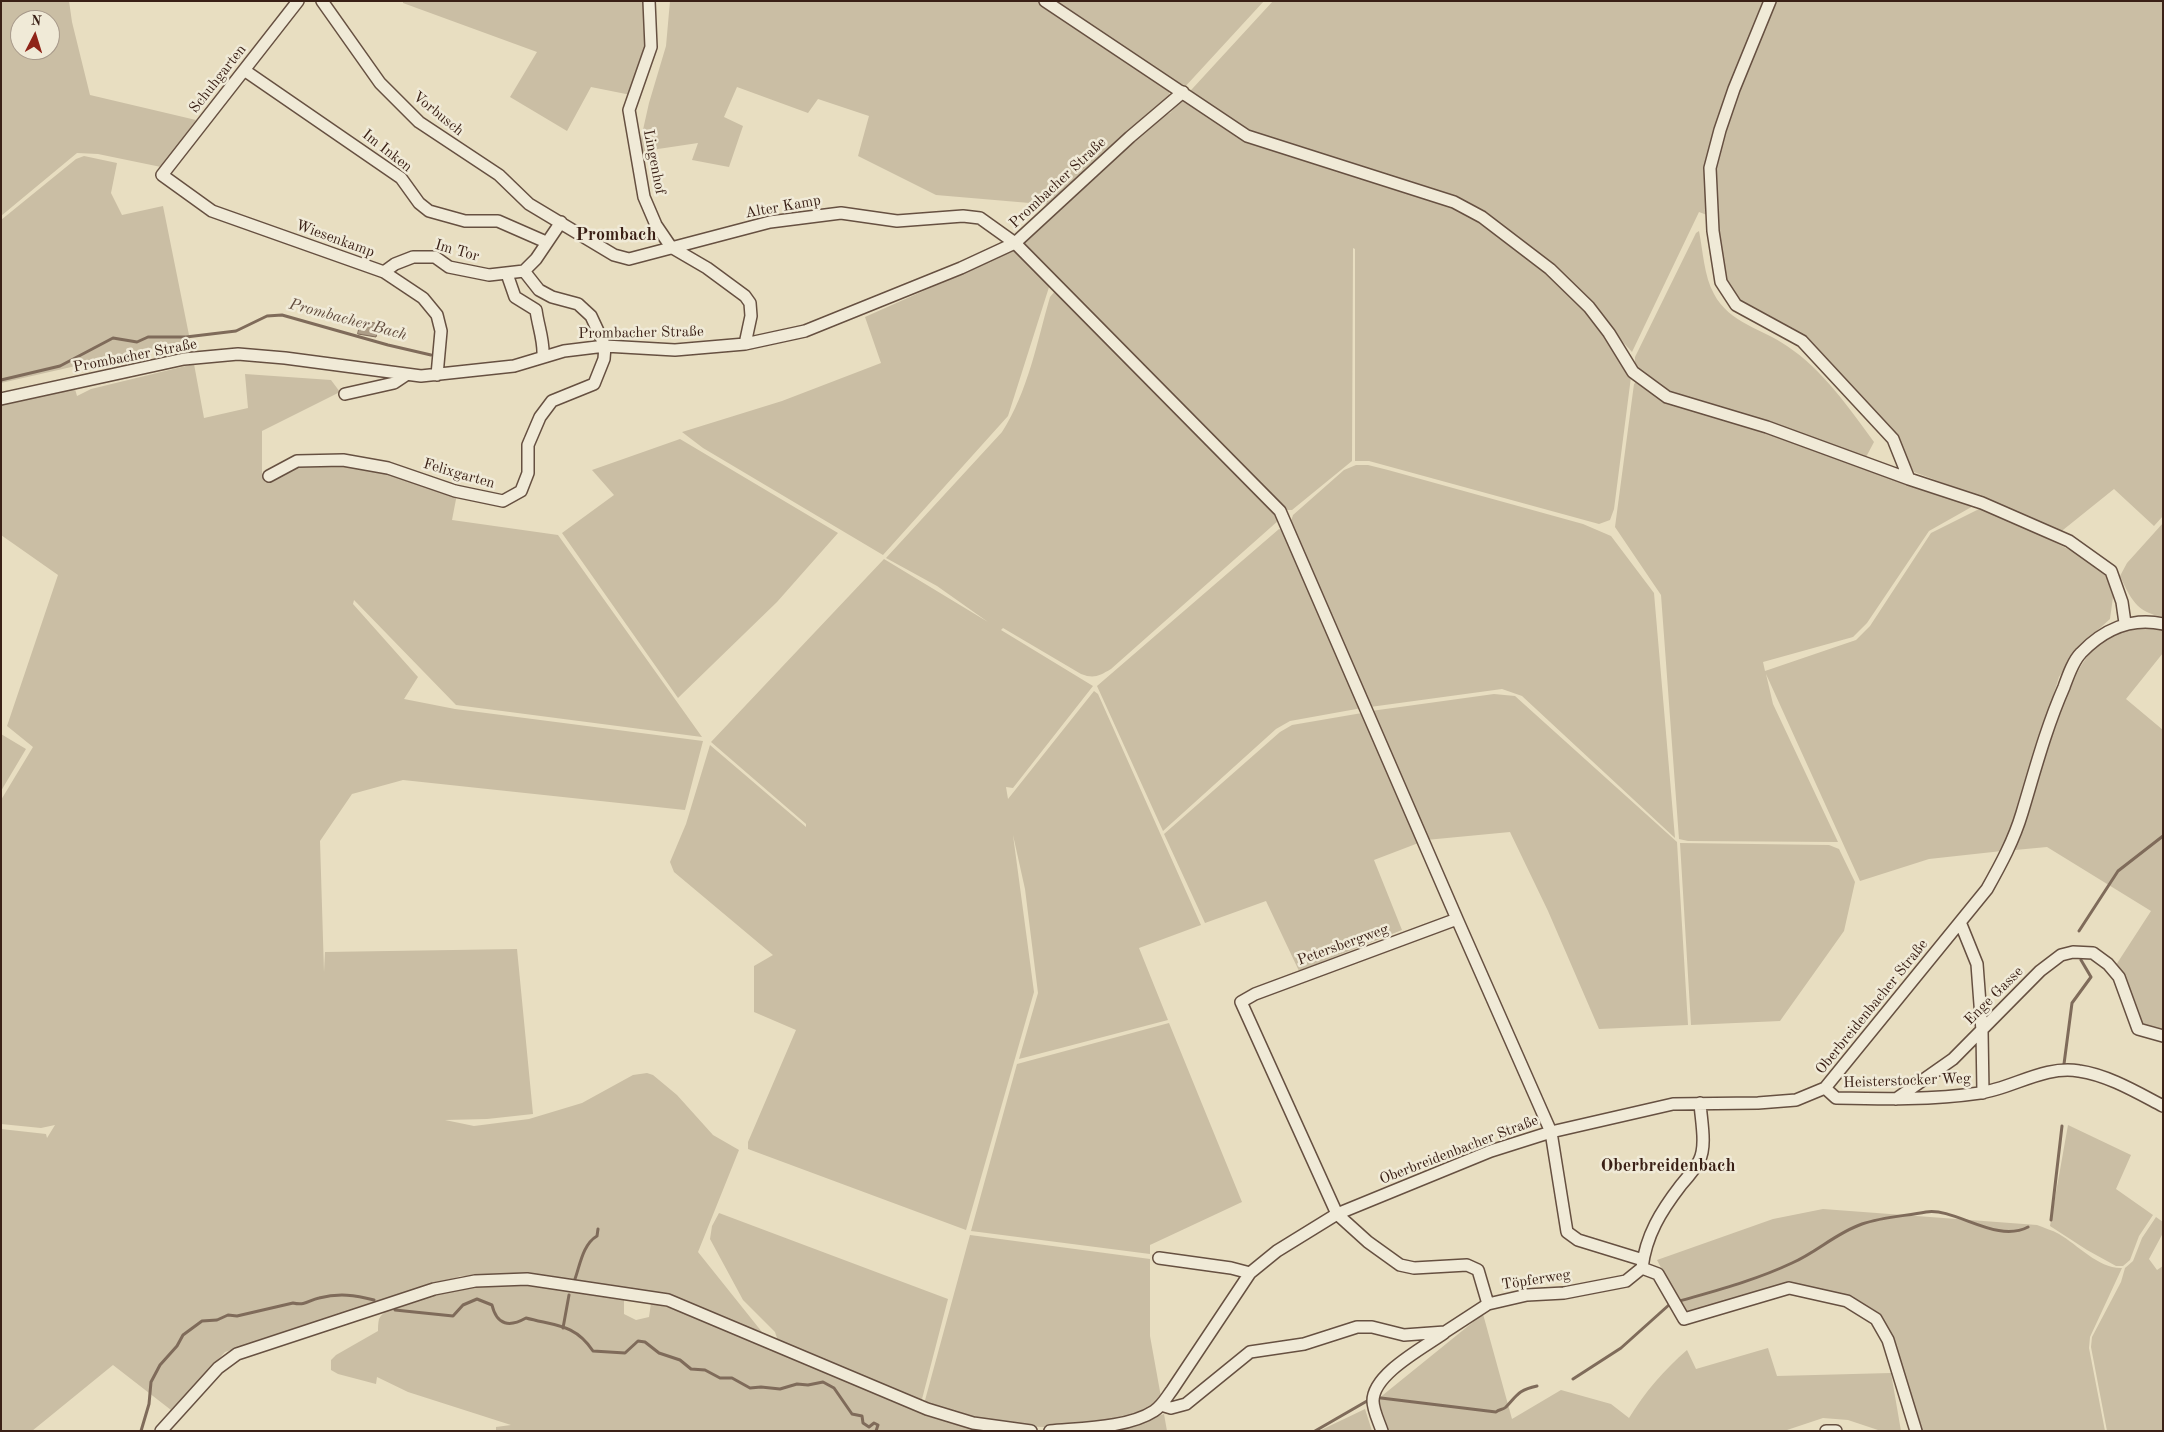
<!DOCTYPE html>
<meta charset="utf-8">
<style>
body{margin:0}
#map{position:relative;width:2164px;height:1432px;overflow:hidden;background:#e8dec1;font-family:"Old Standard TT",serif}
canvas{display:block}
.frame{position:absolute;inset:0;border:2px solid #3a2016;pointer-events:none}
.north{position:absolute;left:10px;top:10px;width:50px;height:50px;box-sizing:border-box;background:#f0ead7;border:1px solid #a7998a;border-radius:50%;rotate:5deg;font-size:14px;font-weight:700;line-height:20px;text-align:center;color:#3a2016}
.north::after{content:'';display:block;margin:auto;width:18px;height:22px;background:#8f2418;clip-path:polygon(50% 0,100% 100%,50% 72%,0 100%)}
</style>
<div id="map">
<canvas width="2164" height="1432"></canvas>
<div class="frame"></div>
<div class="north">N</div>
</div>
<script>
const context = document.querySelector('canvas').getContext('2d');
context.lineJoin = 'round';
function fill(path, color) { context.fillStyle = color; context.fill(path, 'evenodd'); }
function trace(path, color, width, dash) { context.strokeStyle = color; context.lineWidth = width; context.lineCap = dash ? 'butt' : 'round'; context.setLineDash(dash || []); context.stroke(path); }
function label(font, color, halo, rows, align = 'center') {
  context.font = font + ' "Old Standard TT",serif'; context.lineWidth = 5; context.setLineDash([]); context.textBaseline = 'middle'; context.strokeStyle = halo; context.fillStyle = color; for (const [text, x, y, turn = 0] of rows) {
    context.save(); context.translate(x, y); context.rotate((+turn || 0) * Math.PI / 180); context.textAlign = isNaN(turn) ? turn : align; if (halo) context.strokeText(text, 0, 0); context.fillText(text, 0, 0); context.restore();
  }
}
fill(new Path2D(`
 M1,1H69L72,22L90,95L196,120L161,167L98,154L77,153L1,216ZM20,20H50V50H20Z
 M403,1H647L649,48L631,95L591,87L567,131L510,97L537,52L403,3Z
 M670,1H1039L1166,85C1171,92 1170,95 1166,102L1109,147L1053,205L936,195L858,156L869,116L818,99L808,113L737,87L724,117L743,126L729,167L692,160L698,143L638,152L649,103L666,46Z
 M1049,1H1264L1183,89Z
 M1273,1H2163V516L2154,526L2114,489L2058,534L1991,501L1914,472L1906,458L1809,344L1743,306L1724,279L1715,218L1699,212L1632,352L1576,291L1631,377L1614,509L1610,520L1599,524L1369,461H1355V249L1353,248L1352,461L1292,510H1284L1023,244L1159,117L1170,113Z
 M84,156L117,163L111,193L122,215L163,206L190,340L1,383V220L76,159Z
 M1699,231C1703,251 1704,276 1714,294C1729,323 1763,329 1787,346C1823,370 1849,408 1874,442L1865,459L1670,393L1635,367V357L1696,233Z
 M1015,250L1050,284L1008,416L883,555L703,448L682,432L782,401L881,363L865,317Z
 M1056,290L1276,510L1279,520L1111,669C1099,676 1094,679 1081,674L1003,628L1001,630L1093,686L1013,788L1006,787L1008,799L1094,691L1098,694L1201,925L1139,948L1168,1020L1019,1059L1038,993L1025,889L1013,835L1034,992L966,1230L748,1149V1142L796,1030L754,1012V966L773,955L674,872L670,862L686,824L710,745L806,827V824L711,742L884,559L988,622L937,586L886,558L1002,432C1028,392 1037,342 1050,297Z
 M194,364L204,418L248,408L245,374L331,380L340,392L262,431V476L301,463L364,466L457,494L452,520L558,535L702,737L456,705L354,600L353,604L418,677L404,699L455,709L703,741L685,810L403,780L352,794L320,841L324,972L325,952L517,949L533,1114L487,1119L445,1120L474,1126L529,1119L582,1103L633,1075L647,1073L653,1075L677,1095L713,1135L739,1150L698,1252L762,1332L632,1288L534,1274L461,1276L225,1352L171,1410L113,1365L32,1431H1V1129L46,1134L47,1138L55,1125L41,1128L1,1124V800L33,747L7,726L58,575L1,535V403L75,389L77,396L91,389Z
 M1637,381L1763,432L1975,505L1929,531L1867,623L1853,637L1763,662L1765,671L1856,640L1870,626L1931,533L1983,507L2074,552L2106,575L2113,597L2110,619L2079,647L2059,677L2012,828L2002,851L1929,859L1860,881L1766,674L1773,704L1838,842L1688,841L1679,839L1661,595L1615,527L1634,384Z
 M680,439L838,533L777,602L678,698L562,533L614,495L592,470Z
 M1356,465H1368L1388,470L1583,524L1611,536L1654,593L1675,838L1522,696L1502,689L1370,707L1290,524L1293,515L1344,470Z
 M2163,523V617C2136,612 2131,599 2120,576L2127,563Z
 M1279,529L1283,530L1362,708L1290,721L1276,729L1163,831L1097,686Z
 M2152,627L2163,629V653L2126,699L2163,730V1035L2139,1025L2116,965L2151,911L2047,847L2015,850C2034,797 2045,741 2069,690C2075,677 2081,664 2090,653C2107,635 2127,629 2152,627Z
 M1494,694L1515,696L1677,842L1688,1025L1599,1029L1548,911L1510,832L1426,840L1371,711Z
 M1362,713L1421,842L1374,860L1402,930L1299,971L1266,901L1205,923L1164,834L1280,732L1292,725Z
 M1,734L26,749L1,791Z
 M1680,843L1829,845L1839,849L1855,882L1844,931L1780,1021L1691,1025Z
 M1169,1023L1242,1202L1150,1245V1254L971,1231L1017,1064Z
 M2068,1125L2131,1155L2116,1189L2153,1215L2139,1236L2130,1260L2123,1266H2116L2087,1250L2050,1226Z
 M1823,1209L2037,1225C2044,1228 2052,1230 2059,1234C2078,1245 2099,1269 2122,1268L2090,1337L2089,1348L2105,1431H1918L1875,1316L1792,1282L1685,1313L1657,1260L1773,1219Z
 M719,1213L948,1299L921,1403L778,1341L775,1332L743,1300L710,1239L712,1226Z
 M2156,1217L2163,1222V1233L2149,1259L2157,1270L2163,1266V1431H2107L2091,1347L2092,1337L2121,1282L2125,1268L2133,1261L2142,1238Z
 M970,1235L1150,1259V1336L1161,1397C1122,1432 1036,1431 987,1421C966,1417 945,1409 924,1404Z
 M464,1286H532L624,1298V1314L636,1320L649,1317L651,1303L681,1311L993,1431H496V1427L511,1425L408,1392L377,1377L376,1384L338,1374L331,1370V1360L336,1355L378,1331C378,1328 378,1323 379,1319C386,1302 446,1291 464,1286Z
 M1483,1314L1512,1419L1561,1390L1611,1404L1629,1418C1645,1392 1664,1370 1687,1350L1696,1369L1768,1348L1777,1376L1891,1373L1901,1431H1881L1848,1420L1823,1418L1784,1431H1389L1378,1399Z
 M1365,1409L1372,1431H1319Z
 M1164,1414L1167,1431H1104L1113,1430Z`), '#cabea4');
const water = new Path2D(`
 M361,320L379,324L376,337L358,334Z`);
fill(water, '#ad9d87');
trace(water, '#7f6b5a', 1);
trace(new Path2D(`
 M1,380L60,366L113,338L137,342L148,337H186L236,331L267,316L282,315L388,345L431,355
 M2079,931L2118,871L2163,836
 M2064,1064L2072,1003L2091,977L2081,960
 M2051,1220L2062,1126
 M575,1279C580,1265 583,1244 597,1236L598,1229
 M1680,1301C1718,1290 1756,1280 1792,1263C1817,1252 1836,1233 1862,1224C1882,1217 1905,1216 1926,1212C1955,1207 1996,1244 2028,1227
 M395,1310L453,1316L463,1305L477,1299L492,1305C497,1326 510,1327 526,1318C556,1326 575,1324 593,1351L625,1353L638,1341L645,1342L659,1353L680,1360L691,1369L705,1370L720,1378H732L750,1388L761,1387L780,1389L797,1384L808,1385L823,1382L834,1388L852,1414L862,1416L863,1423L869,1427L874,1423L878,1425L876,1431
 M563,1328L569,1295
 M1573,1379L1621,1348L1670,1304
 M1381,1398L1496,1412C1499,1409 1503,1410 1506,1407C1518,1394 1519,1390 1537,1386
 M141,1431L149,1404L151,1382L160,1365L177,1346L183,1335L202,1321L217,1320L228,1315L237,1316L293,1303C306,1306 309,1300 319,1298C339,1293 355,1295 374,1300
 M1315,1431L1367,1401`), '#7f6b5a', 3);
const minor = new Path2D(`
 M298,1L162,175L212,211L384,272L423,298L437,315L441,331L437,375
 M322,1L380,83L419,122L499,175L529,204L614,255L629,259L770,222L841,213L897,221L963,216L980,218L1015,243L1280,511L1457,919
 M649,1L651,47L629,110L644,197L656,225L671,247L707,268L745,296L750,303L751,316L745,344
 M1045,1L1247,136L1454,202L1482,217L1550,269L1589,307L1609,333L1633,372L1667,397L1767,427L1909,479L1982,503L2069,541L2111,571L2122,602L2125,623
 M1770,1L1734,89L1720,130L1710,168L1713,231L1721,282L1736,305L1802,341L1893,439L1909,479
 M244,70L401,178L419,203L429,211L465,221H498L546,242
 M384,272L395,264L413,257H435L449,267L489,275L524,271L536,259L561,222
 M507,274L515,297L536,310C538,326 544,340 543,356
 M345,394L394,383L406,375
 M1,399L184,359L238,354L285,358L421,376L514,366L564,351L605,346L675,350L745,344L805,331L961,268L1015,243L1130,137L1183,92
 M269,476L297,461L343,460L388,468L455,491L503,501L521,491L528,473V445L540,417L552,401L594,384L604,359L605,346L591,316L578,304L552,297L539,290L524,271
 M1960,922L1977,964L1982,1031L1983,1093
 M1825,1088L1836,1098C1884,1099 1932,1100 1980,1093C2013,1088 2045,1065 2079,1071C2108,1075 2138,1093 2163,1106
 M1896,1099L1953,1059L2040,971L2061,955L2073,952L2093,953L2108,964L2119,977L2138,1029L2163,1036
 M1159,1258L1231,1268L1250,1273
 M1642,1268L1658,1274L1684,1319L1789,1288L1847,1301L1876,1319L1888,1340L1916,1431
 M1488,1304L1478,1270L1467,1265L1414,1268L1400,1265L1368,1242L1337,1214L1241,1002L1255,994L1457,919L1551,1132L1567,1232L1578,1240L1643,1260
 M1161,1405L1171,1408L1186,1404L1250,1352L1304,1344L1357,1327H1372L1404,1335L1445,1332L1488,1304L1527,1295L1564,1293L1626,1281L1642,1268C1646,1235 1661,1211 1681,1185C1687,1178 1695,1169 1699,1161C1707,1146 1701,1120 1700,1103
 M161,1431L218,1368L237,1354L434,1289L475,1281L527,1279L668,1300L927,1409L973,1423L1031,1431
 M1050,1431C1081,1428 1128,1428 1154,1411C1162,1406 1166,1398 1172,1390L1250,1273L1277,1251L1337,1214L1491,1151L1551,1132L1673,1104L1758,1103L1796,1100L1825,1088L1987,889C2001,864 2014,840 2022,813C2035,770 2046,728 2064,687C2068,676 2073,661 2081,653C2103,630 2131,617 2163,624
 M1382,1431C1379,1422 1373,1410 1373,1401C1373,1374 1423,1348 1444,1333
 M1826,1431H1836`);
trace(minor, '#665041', 14);
trace(minor, '#f0ead7', 11);
label('15px', '#3a2016', '#f0ead7', [
 ["Schuhgarten",218,79,-52],
 ["Vorbusch",438,114,39],
 ["Im Inken",387,151,38],
 ["Lingenhof",654,162,79],
 ["Prombacher Straße",1058,183,-43],
 ["Alter Kamp",783,207,-10],
 ["Wiesenkamp",335,239,20],
 ["Im Tor",457,251,16],
 ["Prombacher Straße",641,333,-1],
 ["Prombacher Straße",135,356,-11],
 ["Felixgarten",459,474,16],
 ["Petersbergweg",1343,945,-20],
 ["Enge Gasse",1994,996,-45],
 ["Oberbreidenbacher Straße",1872,1007,-51],
 ["Heisterstocker Weg",1907,1081,-2],
 ["Oberbreidenbacher Straße",1459,1150,-21],
 ["Töpferweg",1536,1280,-9]
]);
label('italic 16px', '#624c3e', '#f0ead7', [
 ["Prombacher Bach",348,320,15]
]);
label('bold 18px', '#3a2016', '#f0ead7', [
 ["Prombach",616,235],
 ["Oberbreidenbach",1668,1166]
]);
</script>
